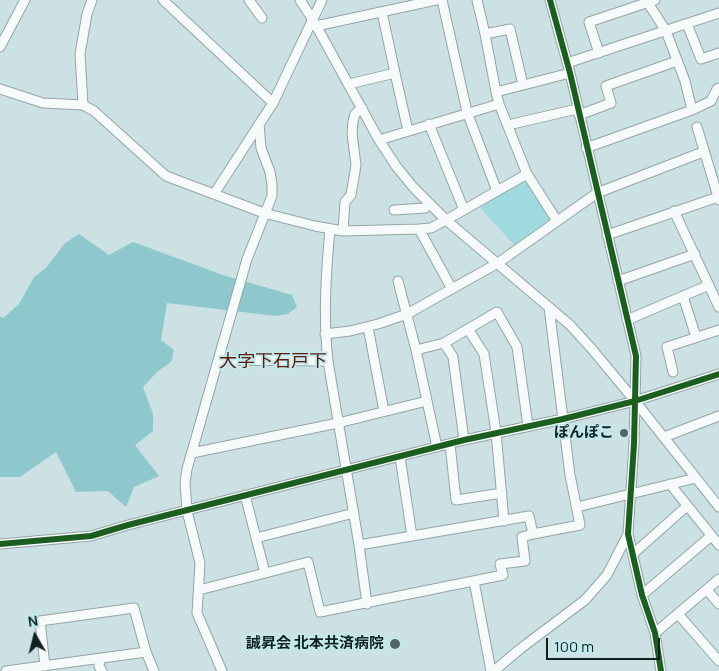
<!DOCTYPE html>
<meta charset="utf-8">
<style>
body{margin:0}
#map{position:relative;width:719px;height:671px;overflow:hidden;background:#cce1e3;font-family:Manrope,sans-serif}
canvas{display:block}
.north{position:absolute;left:10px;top:611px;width:50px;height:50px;-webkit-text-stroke:4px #c2e9ed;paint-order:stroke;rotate:352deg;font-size:14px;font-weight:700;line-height:20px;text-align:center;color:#112021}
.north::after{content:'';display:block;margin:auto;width:18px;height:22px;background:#112021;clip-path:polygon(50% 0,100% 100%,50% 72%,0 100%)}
.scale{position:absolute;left:546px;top:638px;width:114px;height:22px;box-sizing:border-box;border:2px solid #112021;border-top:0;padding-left:6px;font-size:15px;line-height:18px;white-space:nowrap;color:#112021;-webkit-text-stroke:4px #c2e9ed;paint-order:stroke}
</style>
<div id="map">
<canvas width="719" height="671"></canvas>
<div class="north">N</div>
<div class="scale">100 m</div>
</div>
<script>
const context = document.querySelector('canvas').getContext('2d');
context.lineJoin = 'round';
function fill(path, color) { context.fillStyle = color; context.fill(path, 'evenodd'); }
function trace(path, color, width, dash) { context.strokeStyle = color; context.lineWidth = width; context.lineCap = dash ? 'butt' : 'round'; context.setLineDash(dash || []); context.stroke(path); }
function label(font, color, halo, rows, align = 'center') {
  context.font = font + ' Manrope,"Noto Sans JP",sans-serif'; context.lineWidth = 4; context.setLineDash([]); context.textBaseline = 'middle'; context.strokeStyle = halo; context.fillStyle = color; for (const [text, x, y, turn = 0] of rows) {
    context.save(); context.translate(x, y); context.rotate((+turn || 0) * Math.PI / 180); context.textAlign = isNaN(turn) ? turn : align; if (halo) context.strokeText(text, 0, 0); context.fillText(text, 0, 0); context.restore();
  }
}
fill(new Path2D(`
 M522,180L526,181L550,215L549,220L514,245L478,205Z`), '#a0dadf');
fill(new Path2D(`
 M79,234L109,255L133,242L223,275L292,295L297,307L288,314L276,316L167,303L161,340L174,350L171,362L157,372L143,387L153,414V431L135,445L159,476L134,487L126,507L108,491L76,492L56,452L20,477H0V316L3,318L19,304L34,277L46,268L65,243Z`), '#8ec8cd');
const minor = new Path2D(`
 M163,0L273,103
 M249,0L262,18
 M300,0L313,20L379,140L396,166L413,187L446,220L570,325L591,348L635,401L719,507
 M442,0L467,112L497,191
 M477,0L485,34L496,92L499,104L527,174L557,221
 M550,0L570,73L636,356L634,444L628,534L642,595L655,633L661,671
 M646,0L666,31L685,81L692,110
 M687,24L701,59L719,53
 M316,26L436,0
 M485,34L510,29L523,85
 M0,47L25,0
 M599,53L589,22L655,0
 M567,63L719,13
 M395,73L408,131
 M349,84L395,73L382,12
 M0,89L43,103L83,105L94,111L166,176L264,213L315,226L343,231L419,229
 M496,92L570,73
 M83,105L80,54L87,14L92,0
 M579,115L611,103L606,86L677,61
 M429,124L464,210
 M508,125L577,109
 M697,127L719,200
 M379,140L499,104
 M586,148L692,110L711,101L717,89L719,88
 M214,194L273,103L322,0
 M394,210L425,208L429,204
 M674,211L719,307
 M330,229C326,273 323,317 328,361L359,545L412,536
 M343,231L345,202L351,195L356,165L352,134L353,121L355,114L362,108
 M607,235L718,197
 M398,281L416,350L437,447
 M618,281L695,254
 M452,289L419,229L431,228L446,220L527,174
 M683,296L696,337
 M627,320L709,285
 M368,327L384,411
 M468,329L484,354L496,432L504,521
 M325,334L350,331L378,324L407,314L498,263L597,193L703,152
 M444,343L453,357L464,440
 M416,350L444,343L497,312L517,347L528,426
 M218,360L328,361
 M673,372L667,347L719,330
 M664,437L719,416
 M450,444L456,500L502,493
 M192,453L338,423L427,401
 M670,484L719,545
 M245,495L265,573
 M577,507L696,478
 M533,534L580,525L570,475L549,307
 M256,538L354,513
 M0,544L91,536L128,525L464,440L563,419L635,401L719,374
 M359,545L367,604
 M633,554L687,506
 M474,581L491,671
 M199,590L308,562L320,612L503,575L500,564L525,561L522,537L533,534L529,516L412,536L400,457
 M707,590L719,604
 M642,595L711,536
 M678,614L719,661
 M655,633L719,579
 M100,659L99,666L102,671
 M45,666L40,621L134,608L146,652
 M6,671L146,652L154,671
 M222,671L197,613L200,563L187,511L185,482L187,469L247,259L272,196V184L270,172L261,148L259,124
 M494,671L520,649L585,600L607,575L628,534`);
trace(minor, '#94a4a6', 11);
trace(minor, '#f7fafb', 9);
trace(new Path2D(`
 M550,0L570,73L636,356L634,444L628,534L642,595L655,633L661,671
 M0,544L91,536L128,525L464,440L563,419L635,401L719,374`), '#1b5e20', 6);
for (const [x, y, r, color] of [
 [624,433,5,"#526465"],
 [395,644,6,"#526465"]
]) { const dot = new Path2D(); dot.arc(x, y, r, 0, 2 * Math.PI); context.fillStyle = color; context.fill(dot); trace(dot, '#c2e9ed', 2); }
label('bold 15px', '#112021', '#c2e9ed', [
 ["ぽんぽこ",614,433],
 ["誠昇会 北本共済病院",384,644]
], 'right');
label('18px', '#5d1b09', '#c2e9ed', [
 ["大字下石戸下",273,362]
]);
</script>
